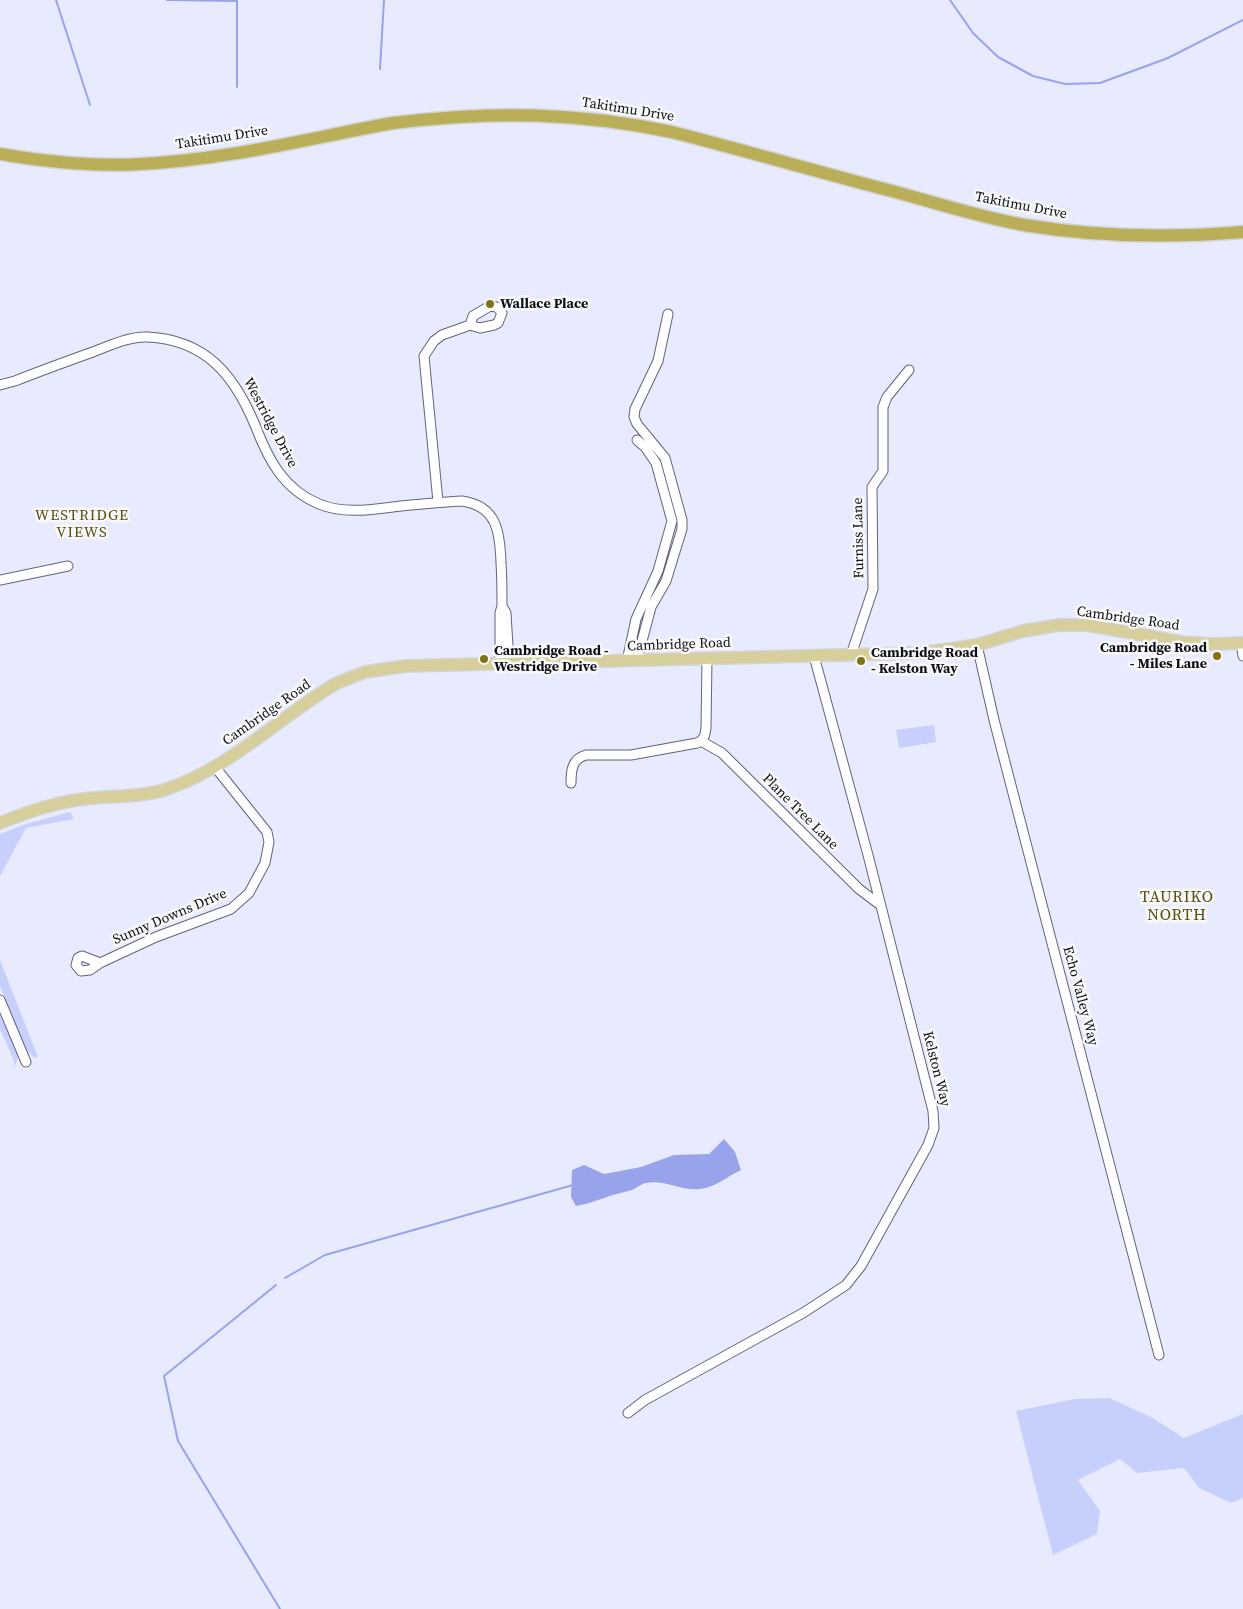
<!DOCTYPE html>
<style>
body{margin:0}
canvas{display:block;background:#e8ebfd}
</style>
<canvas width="1243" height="1609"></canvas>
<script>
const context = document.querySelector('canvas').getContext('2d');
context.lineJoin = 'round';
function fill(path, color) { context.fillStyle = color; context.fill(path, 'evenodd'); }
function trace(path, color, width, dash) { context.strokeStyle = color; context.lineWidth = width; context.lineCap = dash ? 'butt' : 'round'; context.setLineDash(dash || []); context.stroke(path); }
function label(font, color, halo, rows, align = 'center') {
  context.font = font + ' "Source Serif 4",serif'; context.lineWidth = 5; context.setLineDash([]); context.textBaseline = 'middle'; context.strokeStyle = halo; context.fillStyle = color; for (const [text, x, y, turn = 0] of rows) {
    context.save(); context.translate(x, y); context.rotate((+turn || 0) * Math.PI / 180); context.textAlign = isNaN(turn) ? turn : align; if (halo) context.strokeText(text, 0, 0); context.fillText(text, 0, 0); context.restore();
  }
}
fill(new Path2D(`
 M934,725L936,742L899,748L896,730Z
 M70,812L74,819L26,828L0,876V834L26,824Z
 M0,960L38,1057L34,1058L26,1049L0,986Z
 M0,1009L17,1047L18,1056L15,1067L13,1058L0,1029Z
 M1109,1398L1151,1417L1184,1438L1243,1414V1498L1231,1503L1199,1488L1184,1468L1137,1473L1120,1459L1078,1480L1100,1511L1097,1534L1053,1555L1016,1411L1075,1399Z`), '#c7cffc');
fill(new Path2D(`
 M724,1139L735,1152L741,1170C728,1176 714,1188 699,1189C681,1191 664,1179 646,1183C641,1184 636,1188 632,1190C626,1192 619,1193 613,1195C600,1199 589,1204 576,1206L571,1197L572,1170L584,1165L604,1174L641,1167L674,1155L709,1154Z`), '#99a3ec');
trace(new Path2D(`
 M56,0L90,105
 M167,0L237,1
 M950,0L973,33L998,57L1033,76L1065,84L1100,83L1168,58L1243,20
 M380,69L384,0
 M237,87V0
 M285,1278L325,1255L573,1185
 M276,1285L164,1376L178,1441L280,1609`), '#99a3ec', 2);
const minor = new Path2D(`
 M0,385L15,381C40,371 65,362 90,353C107,347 128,336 148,337C206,340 234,375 255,425C268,459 283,489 319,504C346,515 374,509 401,506C421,504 441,502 462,501C497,506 500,532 501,563C502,577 502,591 502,606L506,613L509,663
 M438,502L424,356L434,341L442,335L470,325L480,328L494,325L498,323L502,313L497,307L490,306L473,316L470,325
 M0,580L68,566
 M1241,643L1243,656
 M977,645L994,720L1159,1355
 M851,655L873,589L872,487L883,471V407L887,397L909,370
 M637,660L651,607L666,581L682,529V520L665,458L637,424L634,417L635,409L658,361L668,314
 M627,661L636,619L658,571L672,521L656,463L645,447L637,440
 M500,663V613L502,606
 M701,741L722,753L859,889L879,904
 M571,783C571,770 572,759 586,755H631L697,743C704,740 705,736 706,728L707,659
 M100,963L82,956L78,958L76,965L81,971L90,970L100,963L156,937L231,909L249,893L265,863L269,842L267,832L215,767
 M0,1000L26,1062
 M628,1413L645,1400L803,1313L846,1285L861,1266L928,1145L934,1128L933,1111L868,855L814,656`);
const major = new Path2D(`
 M0,823C30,811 59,801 92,798C116,796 140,797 164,790C229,769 277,719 335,684L365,672L406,666L922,653L977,645L1023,631L1059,625H1088L1181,642L1212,644L1243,643`);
const highway = new Path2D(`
 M0,154C46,162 94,167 141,164C226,160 310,138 393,123C492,111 575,112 672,132C746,151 819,172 892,191C936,203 979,217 1024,225C1097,237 1170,238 1243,232`);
trace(minor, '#60647d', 11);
trace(major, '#d3d4d5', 14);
trace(highway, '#d3d4d5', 15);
trace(minor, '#fff', 9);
trace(major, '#d6ce9b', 11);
trace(highway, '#bbae58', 12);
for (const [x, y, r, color] of [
 [490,304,5,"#807314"],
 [1217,656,5,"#807314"],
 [484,659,5,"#807314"],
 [861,661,5,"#807314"]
]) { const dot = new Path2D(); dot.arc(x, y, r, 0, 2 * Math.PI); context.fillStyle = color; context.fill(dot); trace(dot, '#f9f9f9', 2); }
label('14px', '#0d0f18', '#f9f9f9', [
 ["Takitimu Drive",628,110,9],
 ["Takitimu Drive",222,138,-9],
 ["Takitimu Drive",1021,206,11],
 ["Westridge Drive",270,423,62],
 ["Furniss Lane",859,538,-91],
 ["Cambridge Road",1128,619,8],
 ["Cambridge Road",679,645,-2],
 ["Cambridge Road",267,713,-35],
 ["Plane Tree Lane",800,812,45],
 ["Sunny Downs Drive",170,917,-23],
 ["Echo Valley Way",1080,996,75],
 ["Kelston Way",936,1069,76]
]);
label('bold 14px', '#0d0f18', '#f9f9f9', [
 ["Wallace Place",500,304],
 ["Cambridge Road",1207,648,"right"],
 ["- Miles Lane",1207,664,"right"],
 ["Cambridge Road -",494,651],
 ["Westridge Drive",494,667],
 ["Cambridge Road",871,653],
 ["- Kelston Way",871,669]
], 'left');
context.letterSpacing = '1px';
label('15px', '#564d0e', '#f9f9f9', [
 ["WESTRIDGE",82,516],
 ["VIEWS",82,533]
]);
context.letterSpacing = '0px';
context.letterSpacing = '1px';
label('16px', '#564d0e', '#f9f9f9', [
 ["TAURIKO",1177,898],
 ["NORTH",1177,916]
]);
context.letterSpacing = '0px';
</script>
